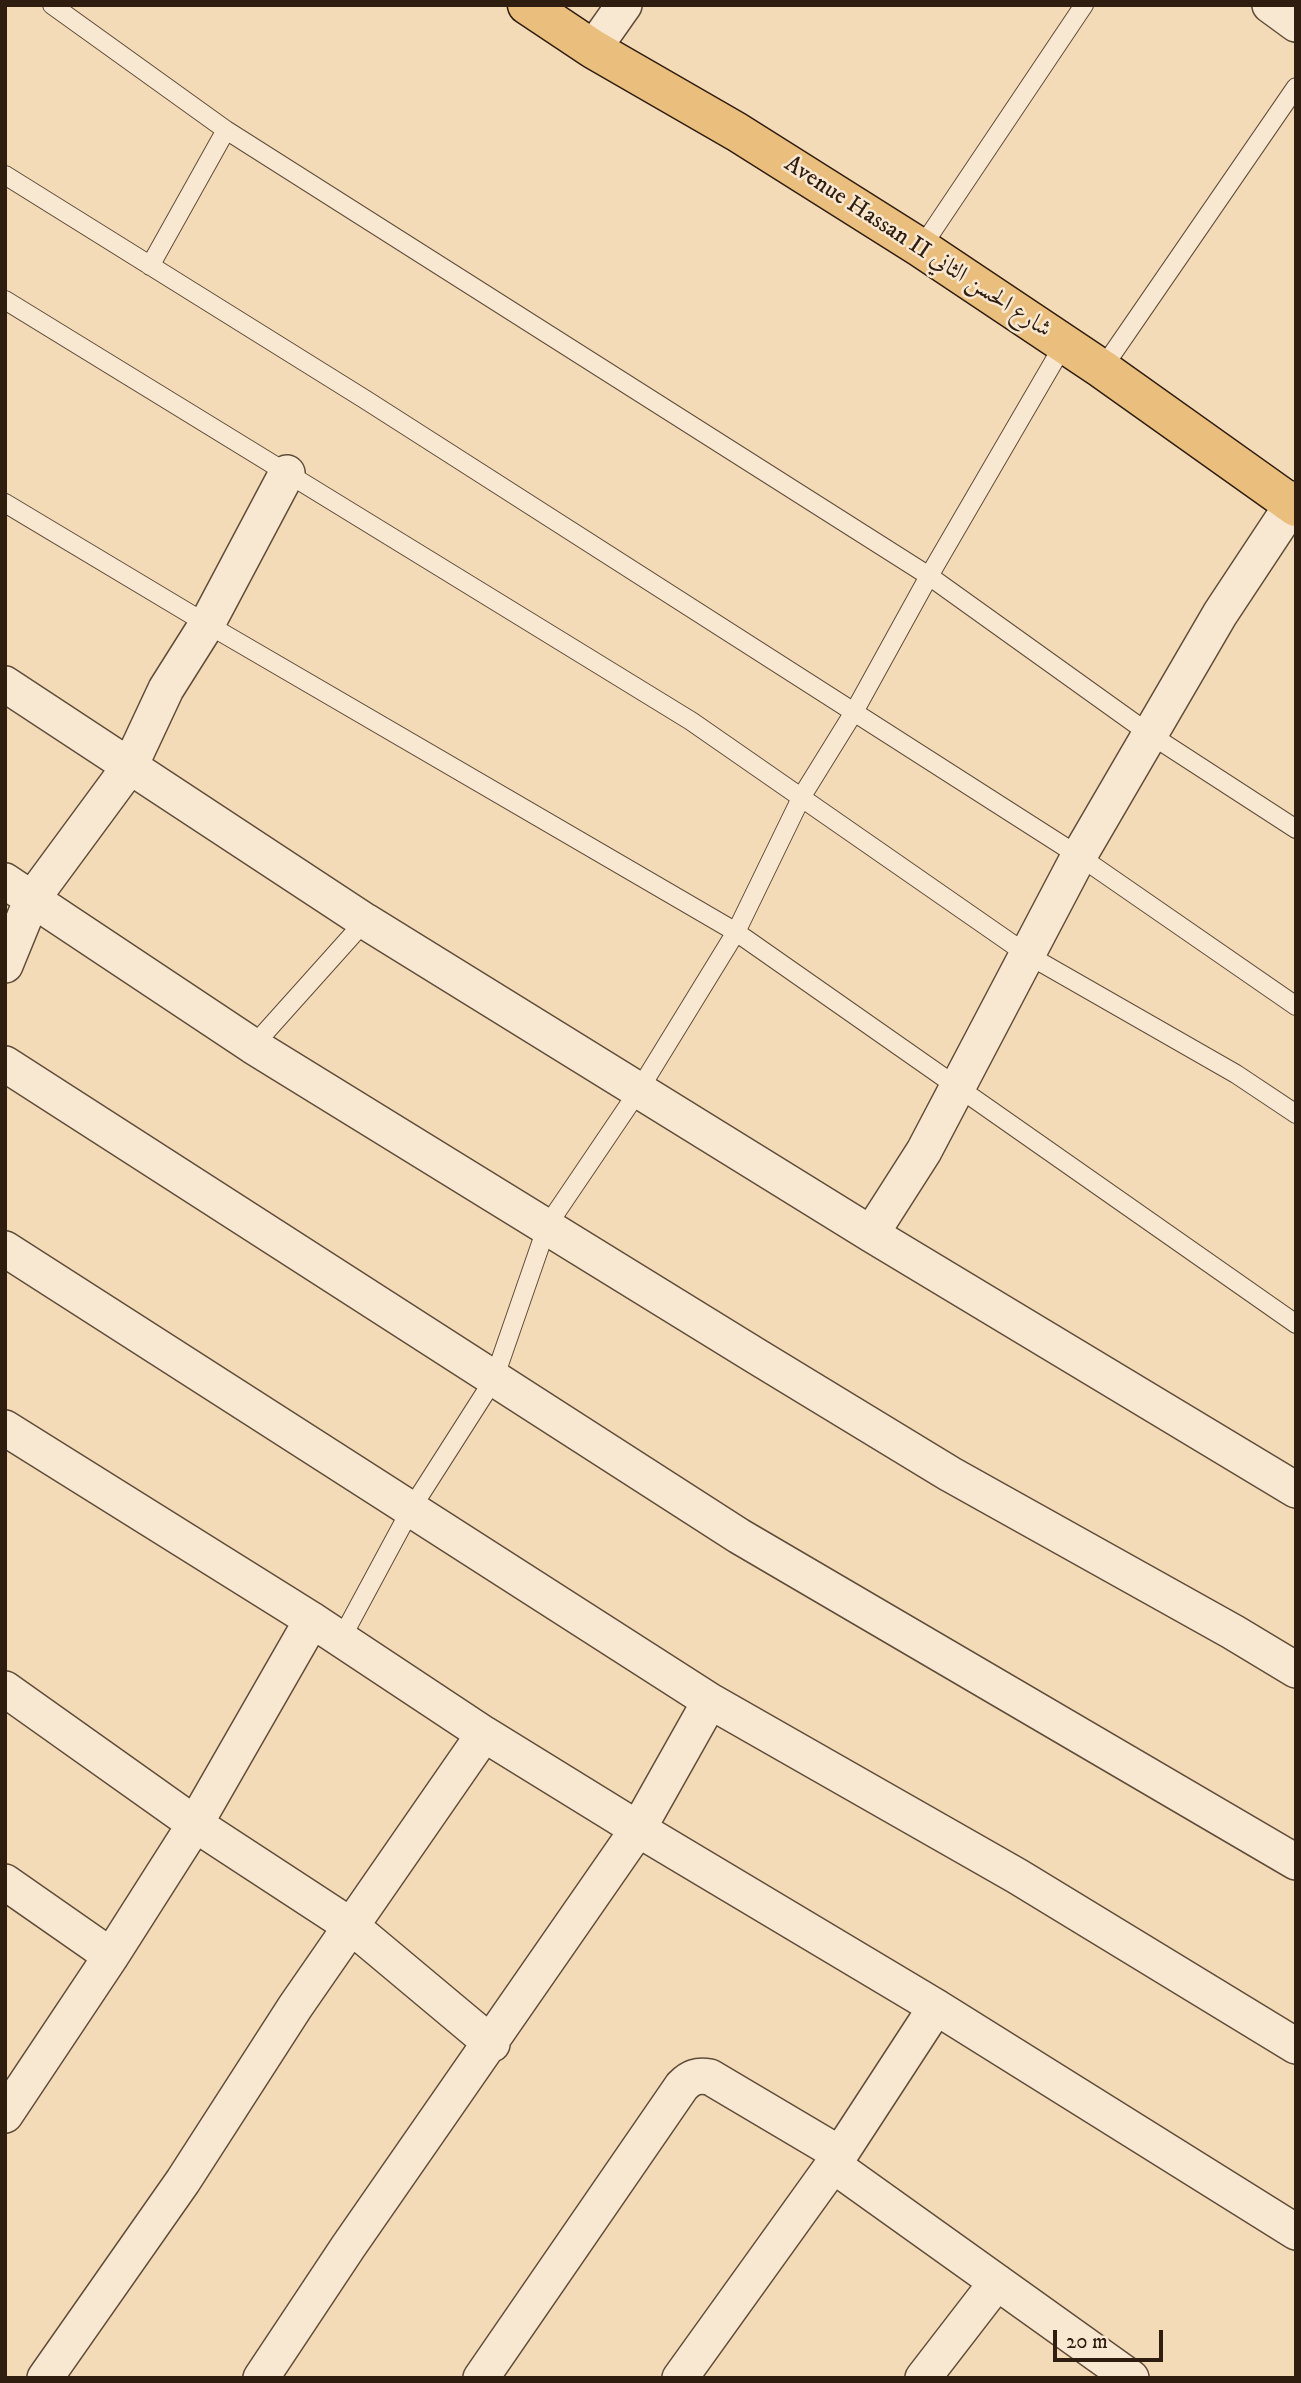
<!DOCTYPE html>
<meta charset="utf-8">
<style>
body{margin:0}
#map{position:relative;width:1301px;height:2383px;overflow:hidden;background:#f4dbb8;font-family:"IM FELL DW Pica",serif}
canvas{display:block}
.frame{position:absolute;inset:0;border:7px solid #2f1e0f;pointer-events:none}
.scale{position:absolute;left:1053px;top:2330px;width:110px;height:32px;box-sizing:border-box;border:4px solid #2f1e0f;border-top:0;padding-left:9px;font-size:21px;line-height:24px;white-space:nowrap;color:#2f1e0f;-webkit-text-stroke:5px #f8e8d1;paint-order:stroke}
</style>
<div id="map">
<canvas width="1301" height="2383"></canvas>
<div class="frame"></div>
<div class="scale">20 m</div>
</div>
<script>
const context = document.querySelector('canvas').getContext('2d');
context.lineJoin = 'round';
function trace(path, color, width, dash) { context.strokeStyle = color; context.lineWidth = width; context.lineCap = dash ? 'butt' : 'round'; context.setLineDash(dash || []); context.stroke(path); }
function label(font, color, halo, rows, align = 'center') {
  context.font = font + ' "IM FELL DW Pica",Amiri,serif'; context.lineWidth = 5; context.setLineDash([]); context.textBaseline = 'middle'; context.strokeStyle = halo; context.fillStyle = color; for (const [text, x, y, turn = 0] of rows) {
    context.save(); context.translate(x, y); context.rotate((+turn || 0) * Math.PI / 180); context.textAlign = isNaN(turn) ? turn : align; if (halo) context.strokeText(text, 0, 0); context.fillText(text, 0, 0); context.restore();
  }
}
const lane = new Path2D(`
 M52,5L226,130L929,576L1151,735L1296,829
 M5,175L366,400L1079,856L1296,1006
 M921,248L1084,5
 M150,266L226,130
 M5,300L691,721L1028,955L1236,1074L1296,1114
 M1102,369L1296,87
 M5,503L207,624L736,932L1296,1324
 M253,1046L365,921
 M341,1639L411,1509L494,1379L547,1226L639,1090L736,932L802,796L854,712L929,576L1064,344`);
const street = new Path2D(`
 M1270,5L1296,24
 M593,49L624,5
 M5,684L365,921L871,1234L1296,1490
 M5,881L253,1046L756,1356L950,1474L1233,1632L1296,1670
 M5,965L32,899L130,766L166,689L207,624L287,473
 M5,1064L739,1536L1296,1862
 M871,1234L924,1151L1079,856L1220,614L1296,499
 M5,1249L710,1701L1017,1876L1296,2046
 M5,1428L312,1620L484,1734L638,1829L936,2007L1296,2232
 M5,1689L195,1824L351,1926L492,2044
 M5,1882L111,1956
 M5,2115L111,1956L195,1824L312,1620
 M833,2165L1131,2378
 M45,2378L183,2181L295,2007L484,1734
 M261,2378L348,2247L638,1829L710,1701
 M481,2378L682,2086C691,2077 697,2075 710,2077L840,2154
 M680,2378L833,2165L936,2007
 M923,2378L997,2282`);
const primary = new Path2D(`
 M527,5L593,49L737,132L921,248L1102,369L1296,507`);
trace(lane, '#604d39', 20);
trace(street, '#604d39', 38);
trace(primary, '#2f1e0f', 41);
trace(lane, '#f8e8d1', 18);
trace(street, '#f8e8d1', 35);
trace(primary, '#eabe7c', 38);
label('24px', '#2f1e0f', '#f8e8d1', [
 ["Avenue Hassan II شارع الحسن الثاني",917,248,33]
]);
</script>
